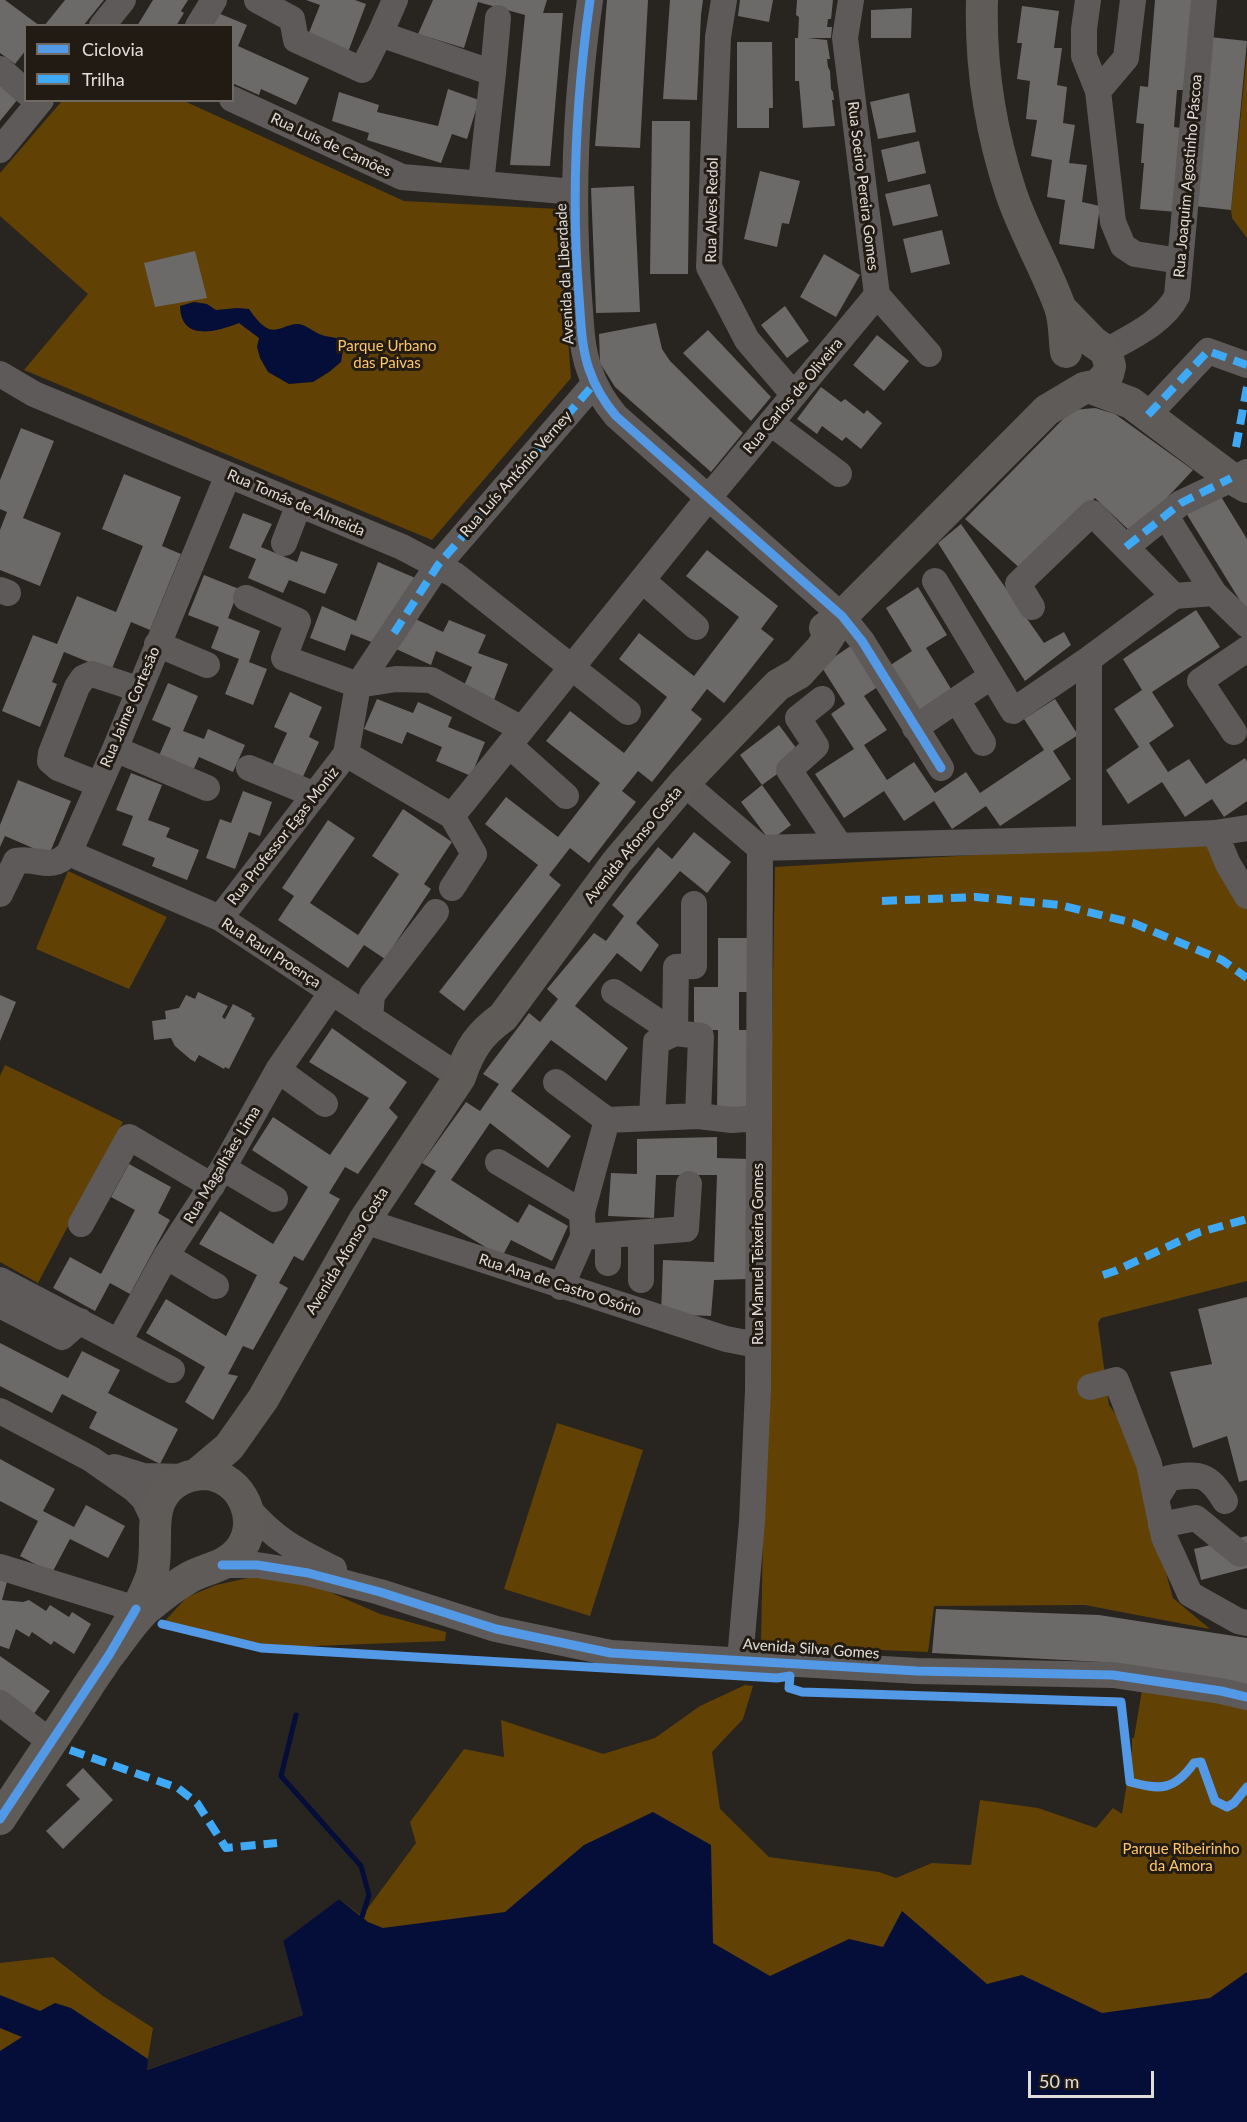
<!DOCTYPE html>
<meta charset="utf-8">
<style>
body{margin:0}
#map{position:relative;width:1247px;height:2122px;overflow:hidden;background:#282420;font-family:Lato,sans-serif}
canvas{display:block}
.legend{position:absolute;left:24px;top:24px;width:210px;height:78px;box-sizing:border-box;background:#211b13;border:2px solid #6e6962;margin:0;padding:8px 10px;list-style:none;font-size:18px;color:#e1ddd8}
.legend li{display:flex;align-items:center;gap:12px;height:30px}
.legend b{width:30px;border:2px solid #6e6962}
.scale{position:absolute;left:1028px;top:2071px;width:126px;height:27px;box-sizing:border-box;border:3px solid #e1ddd8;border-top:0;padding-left:8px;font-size:18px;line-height:21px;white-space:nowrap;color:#e1ddd8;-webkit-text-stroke:4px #211b13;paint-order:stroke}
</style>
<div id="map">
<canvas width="1247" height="2122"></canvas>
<ul class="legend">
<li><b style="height:8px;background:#5399e6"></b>Ciclovia</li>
<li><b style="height:8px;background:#3fa9f5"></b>Trilha</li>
</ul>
<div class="scale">50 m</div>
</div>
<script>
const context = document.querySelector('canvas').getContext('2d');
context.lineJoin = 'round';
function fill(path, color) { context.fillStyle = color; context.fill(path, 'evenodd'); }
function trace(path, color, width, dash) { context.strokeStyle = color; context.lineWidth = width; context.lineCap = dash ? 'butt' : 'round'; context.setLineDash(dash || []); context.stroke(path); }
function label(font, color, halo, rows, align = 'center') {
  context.font = font + ' Lato,sans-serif'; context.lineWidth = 6; context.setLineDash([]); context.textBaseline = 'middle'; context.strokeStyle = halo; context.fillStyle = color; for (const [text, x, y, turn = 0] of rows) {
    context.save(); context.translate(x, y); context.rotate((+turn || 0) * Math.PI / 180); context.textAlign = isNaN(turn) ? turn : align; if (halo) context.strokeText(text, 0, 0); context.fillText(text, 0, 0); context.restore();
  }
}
fill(new Path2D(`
 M1247,53V238L1232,218L1231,210Z
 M62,101H184L404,201L558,209L571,378L432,540L24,370L88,294L0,216V173Z
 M1207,841L1247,902V1281L1101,1318L1098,1323L1109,1405L1126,1428L1173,1598L1210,1629L1085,1605L934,1606L928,1652L761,1645L775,867Z
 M68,871L167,917L129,989L36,949Z
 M5,1065L123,1122L38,1283L0,1262V1076Z
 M557,1423L643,1450L590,1616L504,1589Z
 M257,1576L309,1583L380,1614L446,1632L445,1641L261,1648L162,1624L187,1597L216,1585Z
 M1143,1684L1247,1705V2122H0V1963L53,1957L103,1996L153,2028L146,2070L303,2015L283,1941L339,1899L362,1916L416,1843L410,1822L464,1749L504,1757L501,1720L603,1754L655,1738L700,1706L745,1685L753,1686L743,1719L712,1752L720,1809L769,1857L879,1872L896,1878L932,1863L971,1865L980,1800L1038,1808L1096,1828L1113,1808L1122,1814L1132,1750V1738H1134Z`), '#614204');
fill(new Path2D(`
 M194,302L207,304L216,310L237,308L249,309C254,316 261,326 269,329C278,332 288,324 297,324C306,324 313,332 322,335C330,338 337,336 344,342L341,362L329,372L313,382L289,384L268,372L260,358L257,347L259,338L239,323C218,331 181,343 180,306Z
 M653,1812L711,1845L713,1943L770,1976L849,1939L883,1947L902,1911L987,1984L1022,1975L1102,2013L1210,1998L1247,1972V2122H0V2051L22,2037L0,2028V1995L40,2011L55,2003L71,2008L148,2059L147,2070L303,2015L283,1941L339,1899L368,1922L383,1928L505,1912L584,1845Z`), '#040e39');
trace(new Path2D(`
 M296,1715L281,1776L361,1866L369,1895L362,1917`), '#040e39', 5);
fill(new Path2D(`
 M0,0H5L40,26H26V50L15,64L0,53Z
 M65,0H104L83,26H44Z
 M153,0H188L181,11L184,13L176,26H137Z
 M306,0H355L366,4L347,55L306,40L320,5Z
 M433,0H547L543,13H563L550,166L510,165L525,15L478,2L464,48L418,34Z
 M607,0H648L640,148L595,146Z
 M670,0H703L701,15L697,100L663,99Z
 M740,0H773L769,22L738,16Z
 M797,0H833L831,19H828L827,27H832L831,38H807L827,40L830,59H827L828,67L830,71L831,89L833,92L834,100H832L835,126L803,128L799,81H795V38H798L799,17L796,15Z
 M1155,0H1193L1184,90H1177L1174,127L1181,128L1177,212L1140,209L1144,163H1141L1144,124L1136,123L1140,86L1148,87Z
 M1022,6L1059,11L1054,48H1062L1057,85L1067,87L1063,123L1075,125L1069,163L1087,165L1082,202L1100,206L1094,249L1059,244L1065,200L1047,197L1052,160L1031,156L1037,120L1026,119L1030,81L1017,79L1022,43H1017Z
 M912,8L911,38H871V10Z
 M218,13L247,25L238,46L309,78L296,105L261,89L259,95L232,83V26H213Z
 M1210,37L1247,41L1231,210L1194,206Z
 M737,42H772L773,108H769V128H737Z
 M0,83L18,99L0,121Z
 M448,89L479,100L467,139L452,134L441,163L367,140L369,133L332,121L339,92L379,105L377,112L438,126Z
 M909,93L916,132L878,139L870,102Z
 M652,121H690L688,274H650Z
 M919,141L926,173L888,182L881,150Z
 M760,171L800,181L789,224L782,223L777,247L744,239Z
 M930,184L938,216L893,226L885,194Z
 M634,186L640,312L596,313L591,188Z
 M942,230L950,264L911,273L903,239Z
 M195,251L207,298L155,307L144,263Z
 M824,254L860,275L836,317L800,297Z
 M785,306L809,341L787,358L761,325Z
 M656,323L662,349L670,361L743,433L711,472L615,387L600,363L599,334Z
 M708,330L771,397L751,421L683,353Z
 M877,335L909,361L884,391L853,365Z
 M821,387L841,402L845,399L864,414L867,410L882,423L861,449L846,437L842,441L822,426L817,434L797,419Z
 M1095,408L1115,414L1193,470L1133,534L1095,498L1023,571L965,519L1072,410Z
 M21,428L54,441L23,518L61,533L40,586L0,570V530L7,512L0,509V480Z
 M124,474L181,497L162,546L181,554L150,630L131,622L111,671L64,652L52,682L57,684L40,727L2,711L33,635L57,644L77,596L116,612L143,546L102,529Z
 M1217,490L1247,539V612L1186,513Z
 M243,513L272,524L261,547L297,562L301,551L338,564L325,594L289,580L283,593L248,578L256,559L229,548Z
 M961,524L1044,643L1064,632L1071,645L1025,681L938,543Z
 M707,550L778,606L761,629L774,639L724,703L707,689L691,710L702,719L652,782L638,771L622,791L636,802L589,863L570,848L549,875L561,885L464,1011L439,992L538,865L485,824L506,797L558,837L600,783L546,741L570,711L624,753L667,697L619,659L639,633L694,676L739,617L686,576Z
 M378,562L420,580L382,646L351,634L345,651L310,638L322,606L356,621Z
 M204,575L239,589L228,618L260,631L249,662L267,669L253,705L225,694L239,659L211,648L219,627L188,615Z
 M918,587L947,635L926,648L953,692L918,714L889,666L912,651L886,608Z
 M1196,610L1220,647L1152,692L1174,726L1149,743L1168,772L1189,759L1206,784L1245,758L1247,762V801L1224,817L1212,799L1185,817L1162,782L1128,804L1106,770L1139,747L1114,709L1142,690L1123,659Z
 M409,616L443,632L449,620L486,635L478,653L508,664L494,700L463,688L472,667L436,651L431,665L394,648Z
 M852,645L879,686L864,696L887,730L864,745L887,780L914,762L935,793L966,772L980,793L1044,750L1024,719L1055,699L1078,735L1053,751L1071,779L1000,826L986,806L952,829L934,801L904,821L884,791L844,818L815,774L854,749L831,714L845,704L821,666Z
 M168,683L198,696L183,731L204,739L208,729L245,745L233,772L199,757L192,773L158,758L171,728L152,720Z
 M290,692L322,707L309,737L319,742L301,781L271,768L287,733L274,727Z
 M377,699L413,713L418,702L452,717L448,727L485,742L471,776L436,761L442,747L407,732L402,744L364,729Z
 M779,725L802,756L762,785L791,825L770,841L741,802L762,785L740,755Z
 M131,773L162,785L148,820L170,828L166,837L199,850L187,880L152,866L155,858L122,845L133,816L116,810Z
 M18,780L71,801L49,855L5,836L0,847V825Z
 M243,791L272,802L260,836L249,832L235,869L206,858L220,819L231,823Z
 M403,809L452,842L424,884L431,889L385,959L364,945L348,968L278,920L294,896L282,888L328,820L355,838L310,903L358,935L399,874L372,856Z
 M694,832L731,862L707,893L680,871L636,923L659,945L641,972L617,953L575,1006L628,1048L606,1081L551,1040L511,1091L571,1136L548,1168L490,1123L451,1180L518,1223L529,1204L568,1226L552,1261L511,1240L502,1257L414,1204L436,1171L422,1163L466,1102L480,1111L499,1084L483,1074L529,1013L540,1022L558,999L547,989L594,933L606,941L624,916L612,905L658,847L672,859Z
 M718,938H755V992H739V1030H757L756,1112H717L718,1030H694V987H718Z
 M198,992L228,1006L222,1017L225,1019L233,1004L252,1014L251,1016L255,1018L229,1069L225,1067L224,1069L199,1055L195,1062L190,1059L175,1046L171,1038L154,1040L152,1021L166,1019L165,1011L179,1008L186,995L195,999Z
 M0,995L16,1002L0,1041Z
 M332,1028L407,1082L389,1108L398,1117L358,1174L345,1167L329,1193L340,1199L303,1261L294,1256L279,1283L288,1288L253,1350L243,1346L228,1374L238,1376L213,1420L185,1402L205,1367L146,1333L166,1299L226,1336L257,1275L199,1244L220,1211L273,1244L308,1187L252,1150L273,1117L330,1155L369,1098L309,1062Z
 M717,1137V1158L749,1159L748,1279L714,1280L711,1316L661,1314L663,1260L714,1262L717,1175H656L654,1218L608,1216L611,1173L637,1174V1139Z
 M129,1164L171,1187L158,1213L170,1220L130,1294L110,1283L95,1311L53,1288L70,1257L101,1274L135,1210L111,1197Z
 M1247,1297V1480L1239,1482L1227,1436L1193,1448L1170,1372L1212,1364L1198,1309Z
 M0,1343L68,1378L82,1351L120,1370L108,1393L178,1429L160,1464L89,1428L97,1412L62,1394L52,1413L0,1386Z
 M0,1459L55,1489L43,1511L74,1527L86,1505L125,1526L108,1558L70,1539L52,1573L20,1556L38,1521L0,1501Z
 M1247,1536V1568L1201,1580L1194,1549Z
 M0,1580L7,1582L2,1600L23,1602L29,1600L46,1611L50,1605L69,1617L72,1612L91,1624L74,1654L54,1641L51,1645L32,1632L29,1637L16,1629L9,1649L0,1646Z
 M936,1609L1099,1615L1247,1638V1687L1102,1662L932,1653Z
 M0,1656L50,1691L31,1718L0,1694Z
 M83,1768L113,1800L63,1849L46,1831L80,1799L66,1785Z`), '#6c6969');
trace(new Path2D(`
 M257,0L292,19L296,40L362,70L380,34
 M395,0L380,34L493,73L481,183
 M590,0C576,98 571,198 579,297C581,321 581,346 589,369C595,387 604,402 616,416L842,616L862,641L941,768
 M724,0L718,37L709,267L747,340L794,395
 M851,0L845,38L877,295L929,354
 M1088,0L1084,29V56L1098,91L1113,222L1123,246L1135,254L1180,261
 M102,26L123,0
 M198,26L214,0
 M0,69L26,92
 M493,73L498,18
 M1098,91L1126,58L1133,0
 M232,99L402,177L575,192
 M0,150L41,100
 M1106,351C1131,337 1164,322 1177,296L1204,0
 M0,374L34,394L402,547L455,575L628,712
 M1148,415L1208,351L1247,365
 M771,423L839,474
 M1172,526L1214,593
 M284,543L299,504
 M1126,547L1181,503L1247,472
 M642,580L696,627
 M935,581L1013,711L1089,659L1174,596L1214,593L1247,625
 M0,590L8,593
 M246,598L298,621L284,658L358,685L346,754L452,816
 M1032,607L1018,584L1092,513L1174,596
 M157,644L207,665
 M1089,659V839
 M358,685L438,565L594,384
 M358,685L396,679L431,680L522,729
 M822,699L798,718L816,746L789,770L840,846
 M957,700L983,743
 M915,728L992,676
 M1234,732L1200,681L1247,649
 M509,745L566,796
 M115,749L207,788
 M249,768L315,795
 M684,783L760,848L1089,839L1215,833L1247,828
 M98,784L58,768L50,761L51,753L77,687L83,678L92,674L138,689
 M1215,833L1228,864L1247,896
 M69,853L220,918L460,1077
 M452,888L474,854L452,816L709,497L877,295
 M0,894L16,861C37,856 50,873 69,853L115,749L228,475
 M220,918L346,754
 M614,992L675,1033L656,1042L652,1117
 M370,1018L372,995L436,912
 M278,1070L325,1104
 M556,1082L607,1120
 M698,1116L732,1120L759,1118
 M498,1162L582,1212
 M223,1168L275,1199
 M364,1221L726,1339L757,1345
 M81,1224L129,1137L212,1186
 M583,1237L686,1229L689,1184
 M166,1256L216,1286
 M608,1263V1235
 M0,1280L172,1370
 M641,1280V1233
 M561,1287L583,1237L582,1212L607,1120L698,1116L701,1036L675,1033L676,967L694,966V904
 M0,1305L62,1337L80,1321
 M119,1341L166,1256L223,1168L278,1070L332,992
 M1090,1387L1116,1380L1149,1464L1164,1537L1190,1594L1238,1621L1247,1623
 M0,1411L91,1459L134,1489L144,1499L155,1522
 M114,1467L143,1476L188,1477
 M1156,1499L1169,1478C1200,1473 1208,1473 1225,1501
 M247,1507C275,1540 296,1550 334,1569
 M1161,1525L1196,1518L1240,1554
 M222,1565H257L308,1573L380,1592L496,1629L611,1653L917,1671L1113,1675L1221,1691L1247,1697
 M0,1567L136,1609
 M740,1660L752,1522L758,1390L760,848
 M0,1703L51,1742`), '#5d5a59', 26);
trace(new Path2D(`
 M982,0C980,68 990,129 1011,193C1024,232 1046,268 1060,307C1065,321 1064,338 1066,352
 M1091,388L1131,403L1231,478L1247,487
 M825,628L842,616L1047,410L1084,388L1098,385L1108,374L1110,366L1106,351L1093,342L1061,309
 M197,1474L229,1447L263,1399L364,1221L460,1077C469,1050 479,1034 503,1017L617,862L684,783L770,693L778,685L799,673L808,663L821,649L842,616
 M0,1819C29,1775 59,1731 88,1686C110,1653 135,1618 150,1580C163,1548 142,1506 175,1483C184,1477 195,1474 205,1474C243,1476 263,1524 238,1552C225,1567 207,1568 190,1577C176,1585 159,1598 146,1609C132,1622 121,1640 109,1655`), '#5e5b58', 32);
trace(new Path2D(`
 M1148,415L1208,351L1247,365
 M1236,447L1247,387
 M1126,547L1181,503L1231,478
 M394,633L438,565L594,384
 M882,901L976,897L1060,905L1133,923L1222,960L1247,978
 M1103,1275L1115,1271L1197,1233L1247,1219
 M70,1750L178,1788L197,1803L226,1848L277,1843`), '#3fa9f5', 8, [15, 8]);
trace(new Path2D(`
 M590,0C576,98 571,198 579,297C581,321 581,346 589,369C595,387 604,402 616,416L842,616L862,641L941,768
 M222,1565H257L308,1573L380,1592L496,1629L611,1653L917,1671L1113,1675L1221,1691L1247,1697
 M162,1624L261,1648L777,1678L790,1676L789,1688L802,1692L1121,1702L1130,1782C1160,1790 1174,1791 1194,1763L1201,1762L1215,1801L1227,1807L1234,1803L1247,1787
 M0,1819L109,1655L136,1609`), '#5399e6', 9);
label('15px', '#e1ddd8', '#211b13', [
 ["Rua Luis de Camões",331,145,25],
 ["Rua Joaquim Agostinho Páscoa",1188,176,-85],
 ["Rua Soeiro Pereira Gomes",863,186,83],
 ["Rua Alves Redol",712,210,-89],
 ["Avenida da Liberdade",565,274,-93],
 ["Rua Carlos de Oliveira",793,396,-50],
 ["Rua Luís António Verney",516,474,-49],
 ["Rua Tomás de Almeida",296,503,23],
 ["Rua Jaime Cortesão",130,707,-67],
 ["Rua Professor Egas Moniz",283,836,-52],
 ["Avenida Afonso Costa",633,845,-51],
 ["Rua Raul Proença",271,953,33],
 ["Rua Magalhães Lima",222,1165,-59],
 ["Avenida Afonso Costa",347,1251,-59],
 ["Rua Manuel Teixeira Gomes",758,1254,-90],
 ["Rua Ana de Castro Osório",560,1285,18],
 ["Avenida Silva Gomes",811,1649,4]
]);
label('15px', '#fec56b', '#211b13', [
 ["Parque Urbano",387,346],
 ["das Paivas",387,363],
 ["Parque Ribeirinho",1181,1849],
 ["da Amora",1181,1866]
]);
</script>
